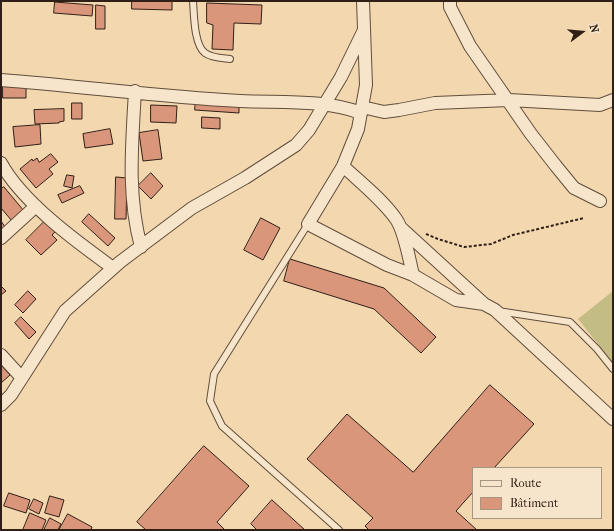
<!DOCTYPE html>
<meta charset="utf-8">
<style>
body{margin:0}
#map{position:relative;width:614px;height:531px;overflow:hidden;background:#f3d7af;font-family:"IM FELL French Canon",serif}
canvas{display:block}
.frame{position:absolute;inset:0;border:2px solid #2f1f16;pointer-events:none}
.legend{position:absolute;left:472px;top:467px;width:130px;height:52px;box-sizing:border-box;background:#f7e5cb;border:1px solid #a79683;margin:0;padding:5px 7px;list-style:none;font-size:12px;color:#2f1f16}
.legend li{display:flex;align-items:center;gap:8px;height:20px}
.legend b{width:20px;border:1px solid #a79683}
.north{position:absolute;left:562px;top:12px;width:40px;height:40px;-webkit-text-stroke:3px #f7e5cb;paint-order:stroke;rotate:74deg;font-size:11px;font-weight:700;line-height:16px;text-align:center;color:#2f1f16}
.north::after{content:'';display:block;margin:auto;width:14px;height:18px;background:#2f1f16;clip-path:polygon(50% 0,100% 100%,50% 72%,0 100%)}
</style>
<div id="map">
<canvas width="614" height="531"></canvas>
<div class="frame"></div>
<ul class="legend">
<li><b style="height:5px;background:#f7e5cb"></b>Route</li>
<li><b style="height:11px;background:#da967a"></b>Bâtiment</li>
</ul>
<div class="north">N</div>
</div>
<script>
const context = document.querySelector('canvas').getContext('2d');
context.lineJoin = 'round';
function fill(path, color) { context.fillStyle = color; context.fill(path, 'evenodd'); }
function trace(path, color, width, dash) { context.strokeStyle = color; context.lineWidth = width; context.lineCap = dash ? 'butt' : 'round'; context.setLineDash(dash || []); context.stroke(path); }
fill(new Path2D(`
 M613,291V363L578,319Z`), '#c3bc85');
const building = new Path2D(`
 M132,1H172V10L132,9Z
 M55,2L93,5L92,16L54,13Z
 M207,3L262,5L261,24L234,23L233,50L212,49L213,25L207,23Z
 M96,5L105,6V29H96Z
 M3,86H26V98H3Z
 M196,99L239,103V113L195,110Z
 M72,103H82V119H72Z
 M151,105L177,106L176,123L151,122Z
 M64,109V121L59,122V123L35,124L34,110Z
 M202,117L220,118V129L202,128Z
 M40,125L41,144L15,147L13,127Z
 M110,129L113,144L85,148L83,134Z
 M158,130L162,159L143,161L139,133Z
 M51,154L58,162L49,169L53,174L36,188L20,169L32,159L33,161L37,158L39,162Z
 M151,173L163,186L151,199L138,186Z
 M67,175L74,176L72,188L64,186Z
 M116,177L127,178L126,219H115Z
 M80,186L84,193L62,203L58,195Z
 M4,187L24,211L12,221L1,208V189Z
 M89,214L115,238L108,246L82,222Z
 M261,218L280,228L263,260L244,250Z
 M1,221L5,227L1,230Z
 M45,221L56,231L52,235L57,240L41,255L26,240Z
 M290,259L384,288L436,337L421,353L374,309L284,281Z
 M1,286L6,291L1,295Z
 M28,291L36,299L23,313L15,305Z
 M21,317L36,332L29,339L15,323Z
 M1,365L10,375L1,383Z
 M490,385L534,424L494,468H473V492L456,511L477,530H369L365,526L373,518L307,459L347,414L413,472Z
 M204,446L249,486L217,522L225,530H146L137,522Z
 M9,493L30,500L26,513L4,506Z
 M50,496L64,500L59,517L45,513Z
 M34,499L43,503L39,514L29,509Z
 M272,500L305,530H257L251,524Z
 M30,513L46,520L42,530H23Z
 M68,514L92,527L91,530H59Z
 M50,518L61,524L58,530H44Z`);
fill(building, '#da967a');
trace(building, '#2f1f16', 1);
const lane = new Path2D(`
 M193,1C194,14 194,45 205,53C212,58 222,58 230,59
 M308,224L214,374L210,401L222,426L339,530
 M498,311L570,322L597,349L613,369`);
const street = new Path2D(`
 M363,1L366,85L358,129L343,166L308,224L387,265L413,275L456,300L484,304
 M450,1V7L470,46L531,134L556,166L574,188L600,201
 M1,80C81,86 160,97 240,101C280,103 323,99 361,113
 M135,91C132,144 127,195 141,247
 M362,107L384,112L399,110L435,103L509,100L600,105L613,100
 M1,163C22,202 77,242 113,268
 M343,166C360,182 382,199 396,219C405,232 409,259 413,275
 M401,228L484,304L495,310L613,419
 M1,238L36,206
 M1,355L22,378
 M1,405L11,395L65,311L120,262L192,208L245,178L296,145L309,130L341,77L363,32`);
trace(lane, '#604d3c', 8);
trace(street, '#604d3c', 14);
trace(new Path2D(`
 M426,234L438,239L464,247L491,244L513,235L584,218`), '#2f1f16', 2, [3, 2]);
trace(lane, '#f7e5cb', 6);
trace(street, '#f7e5cb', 12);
</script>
